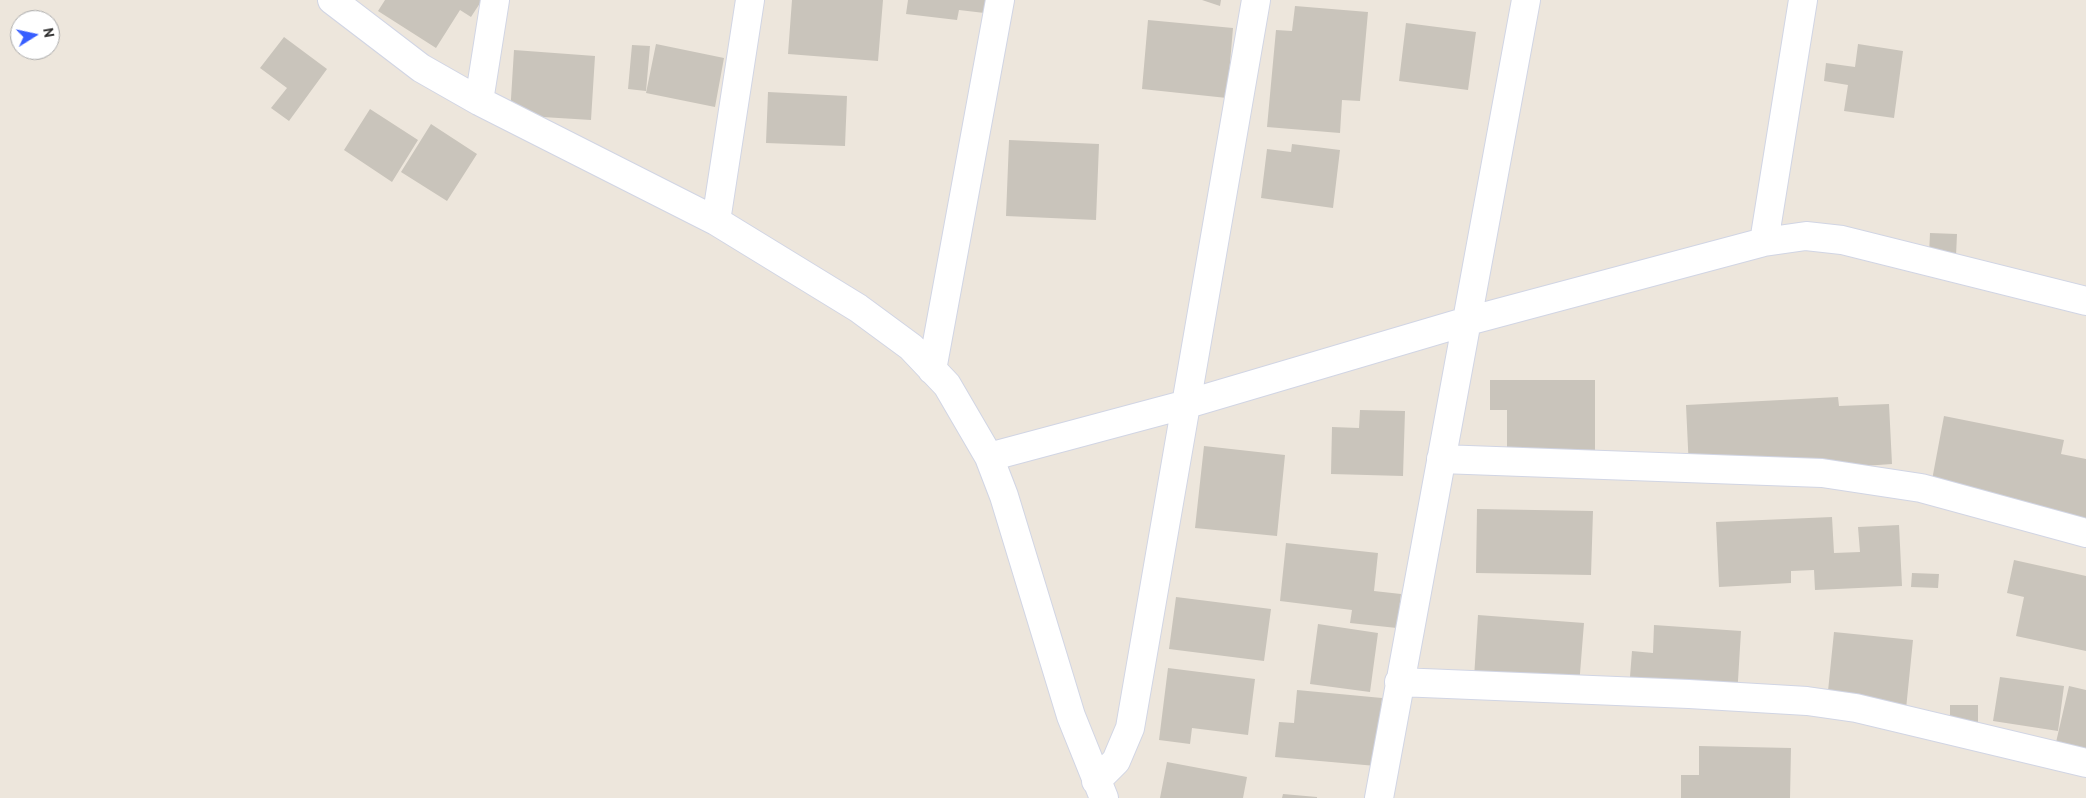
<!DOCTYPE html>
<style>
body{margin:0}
#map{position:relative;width:2086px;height:798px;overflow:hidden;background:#ede6dc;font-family:"PT Sans",sans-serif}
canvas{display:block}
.north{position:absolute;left:10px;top:10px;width:50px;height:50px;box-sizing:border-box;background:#fff;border:1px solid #aaa;border-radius:50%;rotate:80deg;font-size:14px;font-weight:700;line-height:20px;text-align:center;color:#2b2b2b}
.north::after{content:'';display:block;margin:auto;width:18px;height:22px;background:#375eff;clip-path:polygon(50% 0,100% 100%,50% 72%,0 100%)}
</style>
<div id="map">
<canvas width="2086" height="798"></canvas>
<div class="north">N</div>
</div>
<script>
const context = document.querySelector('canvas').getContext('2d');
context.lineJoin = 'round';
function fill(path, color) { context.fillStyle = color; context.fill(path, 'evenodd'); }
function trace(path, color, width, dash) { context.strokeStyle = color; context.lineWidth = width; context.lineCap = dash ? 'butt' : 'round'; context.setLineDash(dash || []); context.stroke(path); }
fill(new Path2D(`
 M385,0H482L471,17L460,10L436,48L378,11Z
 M792,0H883L878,61L788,54Z
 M908,0H995L993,14L959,10L957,20L906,14Z
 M1202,0H1221L1220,6Z
 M1295,6L1368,12L1360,101L1342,100L1340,133L1267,127L1276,30L1292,31Z
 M1148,20L1233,28L1227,98L1142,89Z
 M1406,23L1476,32L1468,90L1399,81Z
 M284,37L327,69L289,121L271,108L287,88L260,68Z
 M656,44L724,58L715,107L646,93Z
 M1858,44L1903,51L1894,118L1844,111L1848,85L1824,81L1826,63L1855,67Z
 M632,45L650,46L646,91L628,89Z
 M514,50L595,56L591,120L510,115Z
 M768,92L847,96L845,146L766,143Z
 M370,109L418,140L392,182L344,150Z
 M431,124L477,154L447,201L401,172Z
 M1009,140L1099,144L1096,220L1006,216Z
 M1292,144L1340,150L1333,208L1261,198L1267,149L1291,152Z
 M1930,233L1957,234L1956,256L1929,255Z
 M1490,380H1595V464L1507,463V410H1490Z
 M1838,397L1839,406L1889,404L1892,464L1849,467V463L1689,469L1686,405Z
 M1360,410L1405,411L1403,476L1331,474L1332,427L1359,428Z
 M1944,416L2064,440L2061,454L2086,459V528L1929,496Z
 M1204,446L1285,455L1277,536L1195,528Z
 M1477,509L1593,511L1591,575L1476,573Z
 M1832,517L1834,553L1860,552L1858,527L1899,525L1902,586L1815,590L1814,570L1791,571V583L1719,587L1716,522Z
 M1286,543L1378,553L1374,591L1401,594L1397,628L1350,623L1352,610L1280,601Z
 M2014,560L2086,576V651L2016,636L2024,597L2007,593Z
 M1912,573L1939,574L1938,588L1911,587Z
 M1176,597L1271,609L1264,661L1169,649Z
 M1478,615L1584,623L1579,686L1474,678Z
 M1318,624L1378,633L1370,692L1310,684Z
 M1654,625L1741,631L1737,697L1629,690L1632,651L1653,653Z
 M1834,632L1913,640L1906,709L1827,701Z
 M1168,668L1255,679L1248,735L1192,728L1190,744L1159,740Z
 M2000,677L2064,686L2058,731L1993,721Z
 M2069,686L2086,690V758L2054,751Z
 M1297,690L1382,698L1376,766L1275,757L1279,722L1294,723Z
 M1950,705H1978V728H1950Z
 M1699,746L1791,748L1790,798H1681V775H1699Z
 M1167,762L1247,777L1243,798H1160Z
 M1283,794L1317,797V798H1282Z`), '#c9c4bb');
const minor = new Path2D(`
 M332,0L421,68L479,101L716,221L858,308L911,347L947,385L989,457L1004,496L1071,716L1104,798
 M479,101L495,0
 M716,221L750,0
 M1764,242L1803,0
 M932,370L1000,0
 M989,457L1187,404L1468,321L1764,242L1806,236L1842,240L2086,301
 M1441,459L1822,473L1921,488L2086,533
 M1399,682L1689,694L1807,701L1856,708L2086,763
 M1096,781L1116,761L1130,728L1256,0
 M1379,798L1526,0`);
trace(minor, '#d1d5e4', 30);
trace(minor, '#fff', 28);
</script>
